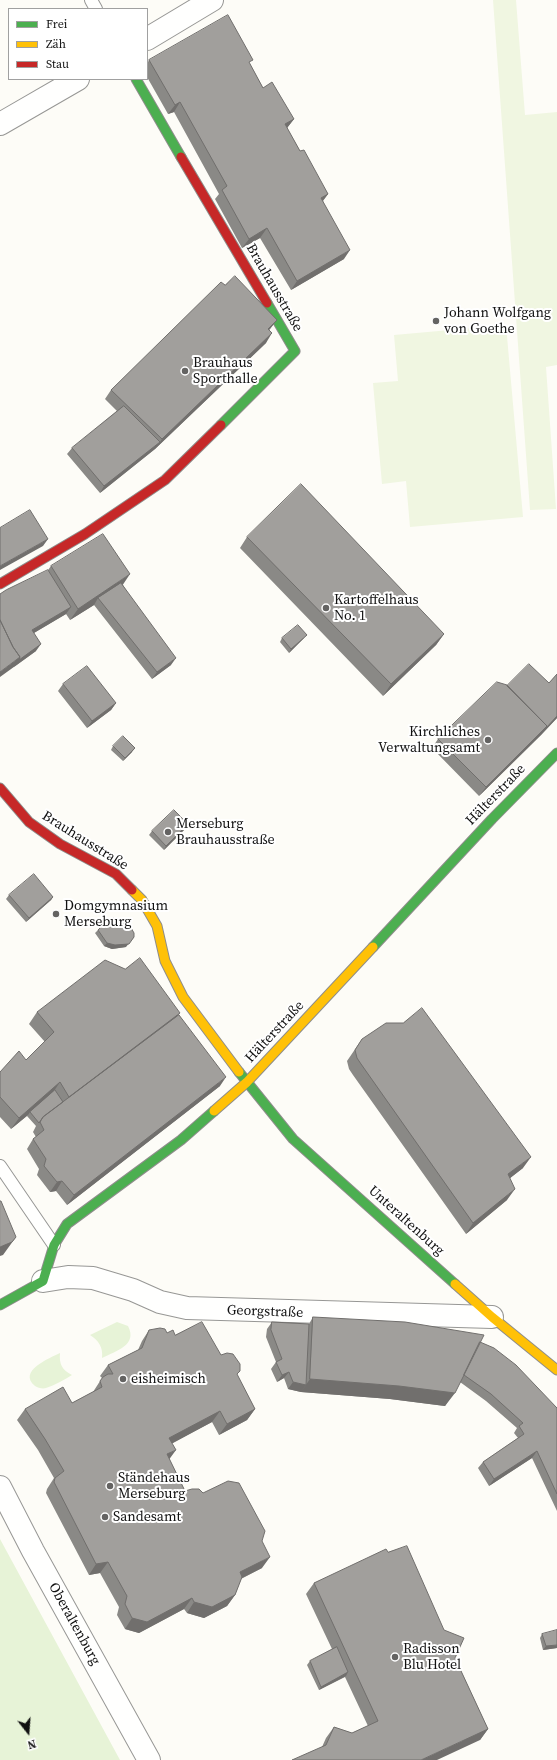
<!DOCTYPE html>
<meta charset="utf-8">
<style>
body{margin:0}
#map{position:relative;width:557px;height:1760px;overflow:hidden;background:#fdfcf7;font-family:"Source Serif 4",serif}
canvas{display:block}
.legend{position:absolute;left:8px;top:8px;width:140px;height:72px;box-sizing:border-box;background:#fff;border:1px solid #a0a0a0;margin:0;padding:5px 7px;list-style:none;font-size:12px;color:#111}
.legend li{display:flex;align-items:center;gap:8px;height:20px}
.legend b{width:20px;border:1px solid #a0a0a0}
.north{position:absolute;left:8px;top:1712px;width:40px;height:40px;-webkit-text-stroke:3px #fff;paint-order:stroke;rotate:163deg;font-size:11px;font-weight:700;line-height:16px;text-align:center;color:#111}
.north::after{content:'';display:block;margin:auto;width:14px;height:18px;background:#111;clip-path:polygon(50% 0,100% 100%,50% 72%,0 100%)}
</style>
<div id="map">
<canvas width="557" height="1760"></canvas>
<ul class="legend">
<li><b style="height:5px;background:#4caf50"></b>Frei</li>
<li><b style="height:5px;background:#ffc107"></b>Zäh</li>
<li><b style="height:5px;background:#c62828"></b>Stau</li>
</ul>
<div class="north">N</div>
</div>
<script>
const context = document.querySelector('canvas').getContext('2d');
context.lineJoin = 'round';
function fill(path, color) { context.fillStyle = color; context.fill(path, 'evenodd'); }
function trace(path, color, width, dash) { context.strokeStyle = color; context.lineWidth = width; context.lineCap = dash ? 'butt' : 'round'; context.setLineDash(dash || []); context.stroke(path); }
function label(font, color, halo, rows, align = 'center') {
  context.font = font + ' "Source Serif 4",serif'; context.lineWidth = 4; context.setLineDash([]); context.textBaseline = 'middle'; context.strokeStyle = halo; context.fillStyle = color; for (const [text, x, y, turn = 0] of rows) {
    context.save(); context.translate(x, y); context.rotate((+turn || 0) * Math.PI / 180); context.textAlign = isNaN(turn) ? turn : align; if (halo) context.strokeText(text, 0, 0); context.fillText(text, 0, 0); context.restore();
  }
}
fill(new Path2D(`
 M117,1322L128,1326C138,1345 116,1351 102,1358C103,1347 99,1341 90,1335Z
 M60,1353C59,1364 62,1370 72,1375C64,1380 55,1385 46,1388C43,1389 38,1388 35,1386C17,1371 50,1358 60,1353Z
 M0,1539L120,1760H0Z`), '#e7f3d7');
fill(new Path2D(`
 M493,0H516L525,115L557,112V365L546,367L556,509L530,510Z
 M506,325L523,517L410,527L406,481L382,484L373,383L398,381L394,335Z`), '#f0f6e1');
const lane = new Path2D(`
 M91,0L96,9
 M0,1166L54,1245`);
const street = new Path2D(`
 M147,39L212,0
 M0,124L78,79
 M43,1281L68,1277L93,1278L133,1290L160,1302L187,1308L492,1317
 M0,1487L33,1551L149,1760`);
const fast = new Path2D(`
 M136,79L181,157
 M221,425L295,351L267,303
 M373,947L492,819L557,753
 M239,1072L293,1139L455,1284
 M0,1305L43,1281L54,1245L67,1224L181,1140L214,1111`);
const slow = new Path2D(`
 M132,890L142,900L157,926L165,961L183,997L239,1072
 M214,1111L247,1082L373,947
 M455,1284L492,1317L557,1370`);
const jam = new Path2D(`
 M181,157L267,303
 M0,584L85,534L165,480L221,425
 M0,788L29,822L60,844L116,874L132,890`);
trace(lane, '#979795', 14);
trace(street, '#979795', 24);
trace(fast, '#8e8d8b', 11);
trace(slow, '#8e8d8b', 11);
trace(jam, '#8e8d8b', 11);
trace(lane, '#fffffe', 12);
trace(street, '#fffffe', 22);
trace(fast, '#4caf50', 9);
trace(slow, '#ffc107', 9);
trace(jam, '#c62828', 9);
fill(new Path2D(`
 M149,60L250,64L263,88L294,119L287,128L300,151L328,194L323,201L344,259L291,290L260,238L242,248L215,199L219,194L174,112L168,114L147,77V64Z
 M225,285L277,320L269,330L266,343L155,449L100,493L67,454L72,448L117,411L105,399L111,390Z
 M247,537L444,634L436,645L383,696L240,548Z
 M51,566L123,585L171,665L152,679L94,605L70,620L66,614L34,633L36,651L14,667L48,570Z
 M282,638H304L289,653L280,642Z
 M557,674V718L541,735L479,796L432,748L438,739L507,686L549,683Z
 M63,684L116,703L111,710L87,728L58,691Z
 M113,746L132,752L123,761L111,750Z
 M186,828L164,850L149,835L152,831Z
 M9,895L53,897L51,900L26,922L6,899Z
 M98,930L126,947L112,949L104,946L95,933Z
 M37,1012L179,1015L220,1086L67,1205L56,1191L50,1192L37,1175L39,1169L27,1149L33,1139L36,1137L33,1132L36,1126L27,1116L28,1115L11,1129L0,1117V1072L26,1060L45,1042L29,1024Z
 M362,1039L523,1168L510,1178L507,1200L466,1234L353,1075L349,1069L347,1061Z
 M313,1317L480,1342L557,1408V1511L532,1458L489,1486L478,1468L483,1462L518,1438L514,1433L517,1428L486,1401L460,1382L445,1406L390,1399L301,1392L288,1389L284,1378L277,1382L271,1369L276,1362L266,1337L267,1329L272,1322L309,1324Z
 M149,1330L175,1335L221,1355L237,1375L255,1409L247,1420L219,1435L212,1422L172,1443L169,1459L185,1491L262,1541V1568L241,1579L235,1595L227,1606L204,1618L187,1613L184,1609L139,1633L125,1629L117,1615L119,1607L100,1573L89,1575L46,1493L47,1489L54,1478L38,1450L17,1420L25,1409L72,1403L93,1392L102,1378L100,1376L108,1365L138,1350L142,1341Z
 M388,1552L455,1658L488,1729L480,1740L322,1747L326,1738L334,1727L352,1733L368,1726L345,1677L319,1690L307,1665L310,1661L332,1649L306,1594L314,1583Z
 M542,1634L557,1648L543,1650L540,1638Z`), '#8a8986');
fill(new Path2D(`
 M180,102L174,112L168,114L175,105Z
 M294,119L287,128L285,124Z
 M328,194L321,203V198Z
 M267,228L260,238L242,248L249,239Z
 M350,250L344,259L291,290L297,281Z
 M277,320L270,329L261,338L268,329Z
 M272,333L266,343L155,449L100,493L104,486L160,442L162,439Z
 M48,539L43,546L0,570V566Z
 M130,574L122,586L98,598L94,605L70,620L78,609Z
 M71,607L66,614L27,637L32,630Z
 M444,634L436,645L383,696L391,684Z
 M307,635L289,653L291,649Z
 M41,644L36,651L0,677V672L20,657Z
 M176,658L171,665L152,679L157,672Z
 M116,703L111,710L87,728L92,721Z
 M557,716V718L541,735L479,796L486,787Z
 M135,748L132,752L123,761L125,758Z
 M188,824L186,828L164,850L166,846Z
 M53,897L51,900L26,922L29,918Z
 M134,937L126,947L112,949L104,946L107,943Z
 M180,1013L172,1024L64,1104L69,1097Z
 M226,1077L220,1086L67,1205L74,1195Z
 M60,1082L52,1094L30,1112L28,1115L11,1129L19,1118Z
 M531,1157L523,1168L500,1186L508,1174Z
 M62,1181L56,1191L50,1192L57,1182Z
 M515,1189L507,1200L466,1234L473,1223Z
 M16,1237L3,1255L0,1256V1247Z
 M289,1372L284,1378L277,1382L282,1375Z
 M310,1379L399,1386L455,1393L445,1406L390,1399L301,1392Z
 M293,1382L306,1385L301,1392L288,1389Z
 M255,1409L247,1420L219,1435L227,1424Z
 M220,1411L212,1422L162,1449L169,1438Z
 M176,1450L168,1461L167,1454Z
 M537,1451L532,1458L489,1486L494,1479Z
 M270,1557L262,1568L232,1583L240,1572Z
 M108,1562L100,1573L89,1575L96,1564Z
 M235,1595L227,1606L204,1618L187,1613L194,1602Z
 M192,1598L184,1609L139,1633L125,1629L132,1618Z
 M557,1645V1648L543,1650L546,1646Z
 M348,1672L346,1676L319,1690L321,1687Z
 M488,1729L480,1740L437,1760H421Z`), '#716f6d');
const building = new Path2D(`
 M228,15L253,60L249,62L263,88L272,82L294,119L285,124L300,151L304,150L328,194L321,198L350,250L297,281L267,228L249,239L222,190L227,186L180,102L175,105L149,60Z
 M235,276L277,320L268,329L272,333L162,439L111,390L221,282L225,285Z
 M124,406L160,442L104,486L72,448Z
 M301,484L444,634L391,684L247,537Z
 M30,510L48,539L0,566V528Z
 M103,534L130,574L78,609L51,566Z
 M48,570L71,607L32,630L41,644L19,660L20,657L13,647L0,620V594L6,590Z
 M121,583L176,658L157,672L98,598Z
 M0,620L13,647L20,657L0,672Z
 M298,625L307,635L291,649L282,638Z
 M529,664L549,683L557,674V716L546,728L547,726L507,686Z
 M87,666L116,703L92,721L63,684Z
 M497,682L507,685L547,726L486,787L438,739Z
 M123,736L135,748L125,758L113,746Z
 M174,810L188,824L166,846L152,831Z
 M34,874L53,897L29,918L9,895Z
 M114,918L120,924L124,923L130,926L134,933V937L129,944L115,945L107,943L98,930L106,922Z
 M140,958L180,1013L69,1097L60,1082L19,1118L0,1097V1072L19,1051L26,1060L54,1032L37,1012L105,960L125,969Z
 M422,1008L531,1157L508,1174L515,1189L473,1223L361,1064L357,1058L355,1050L362,1039L386,1023H403Z
 M179,1015L226,1077L74,1195L62,1181L57,1182L44,1166L46,1159L33,1139L44,1130L40,1122L43,1117Z
 M55,1090L63,1102L43,1117L39,1123L30,1112Z
 M0,1201H1L16,1237L12,1242L0,1247Z
 M313,1317L405,1322L484,1335L455,1393L399,1386L310,1379Z
 M202,1322L221,1355L227,1353L233,1354L240,1364V1371L237,1374L255,1409L227,1424L220,1411L169,1438L176,1450L167,1454L185,1491L192,1489H199L203,1493L228,1481L239,1483L265,1531L262,1541L270,1557L240,1572L242,1577L235,1595L212,1607L194,1602L192,1598L147,1622L132,1618L125,1604L127,1596L108,1562L96,1564L54,1482L55,1478L64,1471L45,1439L25,1409L63,1387L72,1403L102,1387L100,1381L103,1377L108,1374H113L108,1365L142,1348L149,1330L160,1328L165,1329L167,1333L173,1330L175,1335Z
 M272,1322L309,1324L306,1385L293,1382L289,1372L282,1375L276,1362L282,1359L271,1330Z
 M480,1342L494,1348L516,1365L557,1408V1494L537,1451L494,1479L483,1462L524,1434L519,1426L523,1423L491,1394L464,1375Z
 M407,1546L444,1630L464,1638L455,1658L488,1729L421,1760H292L326,1745L334,1727L352,1733L378,1721L314,1583L386,1549L388,1552Z
 M557,1630V1645L546,1646L542,1634Z
 M337,1647L348,1672L321,1687L310,1661Z`);
fill(building, '#a19f9c');
trace(building, '#716f6d', 1);
for (const [x, y, r, color] of [
 [436,321,4,"#646362"],
 [185,371,4,"#646362"],
 [326,608,4,"#646362"],
 [488,740,4,"#646362"],
 [168,832,4,"#646362"],
 [56,914,4,"#646362"],
 [123,1379,4,"#646362"],
 [110,1486,4,"#646362"],
 [105,1517,4,"#646362"],
 [395,1657,4,"#646362"]
]) { const dot = new Path2D(); dot.arc(x, y, r, 0, 2 * Math.PI); context.fillStyle = color; context.fill(dot); trace(dot, '#fff', 1.5); }
label('14px', '#111', '#fff', [
 ["Brauhausstraße",274,288,60],
 ["Hälterstraße",496,795,-46],
 ["Brauhausstraße",85,841,32],
 ["Hälterstraße",275,1032,-47],
 ["Unteraltenburg",406,1221,42],
 ["Georgstraße",265,1312,2],
 ["Oberaltenburg",74,1624,61]
]);
label('14px', '#111', '#fff', [
 ["Johann Wolfgang",444,313],
 ["von Goethe",444,329],
 ["Brauhaus",193,363],
 ["Sporthalle",193,379],
 ["Kartoffelhaus",334,600],
 ["No. 1",334,616],
 ["Kirchliches",480,732,"right"],
 ["Verwaltungsamt",480,748,"right"],
 ["Merseburg",176,824],
 ["Brauhausstraße",176,840],
 ["Domgymnasium",64,906],
 ["Merseburg",64,922],
 ["eisheimisch",131,1379],
 ["Ständehaus",118,1478],
 ["Merseburg",118,1494],
 ["Sandesamt",113,1517],
 ["Radisson",403,1649],
 ["Blu Hotel",403,1665]
], 'left');
</script>
